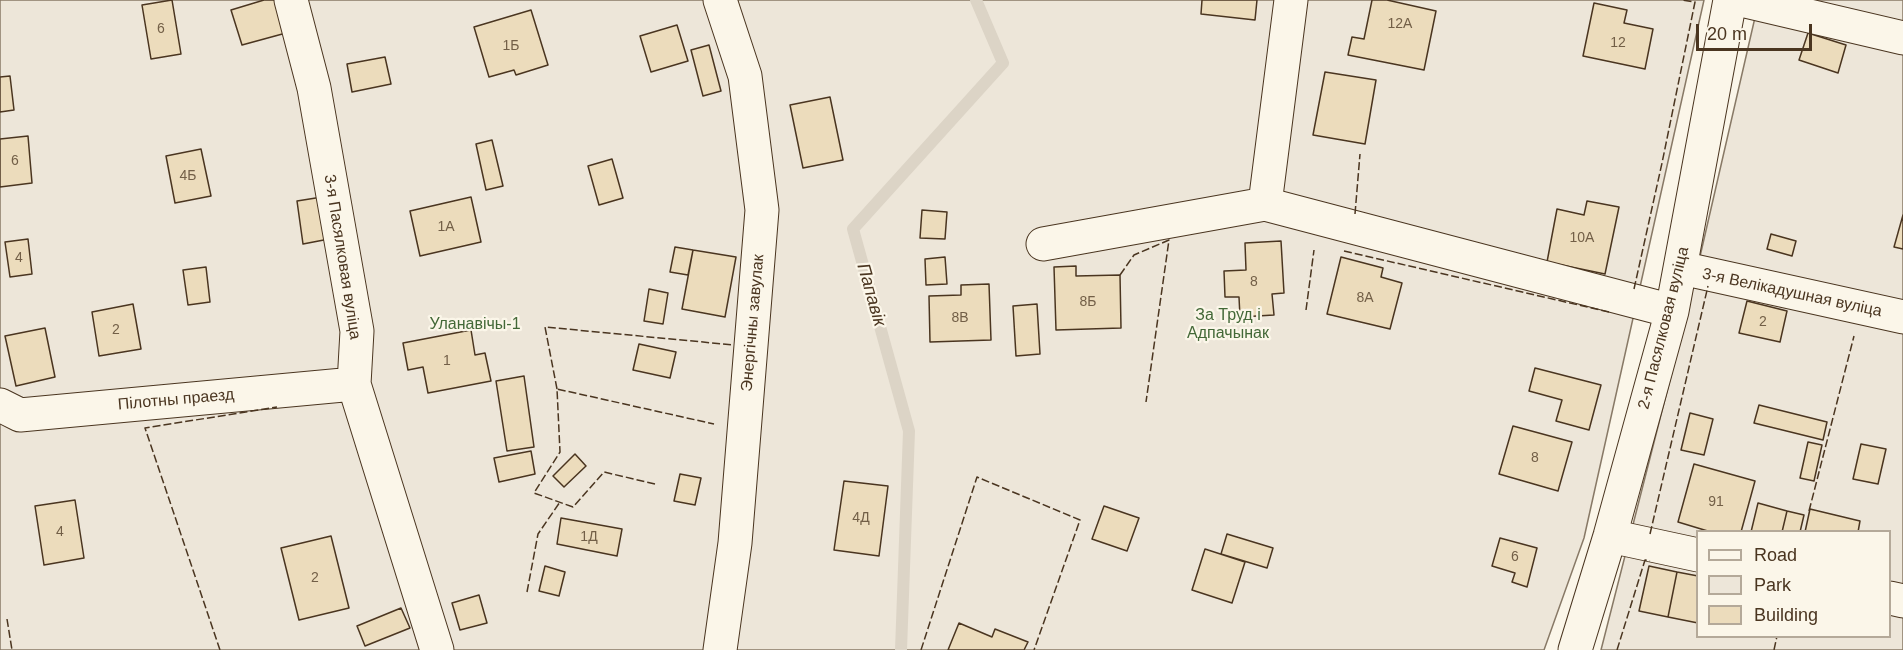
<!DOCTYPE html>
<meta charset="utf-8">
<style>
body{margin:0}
#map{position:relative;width:1903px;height:650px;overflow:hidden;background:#fbf6e9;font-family:Helvetica,sans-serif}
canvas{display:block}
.legend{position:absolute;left:1696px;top:530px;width:195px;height:108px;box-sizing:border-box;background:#fbf6e9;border:2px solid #b4a999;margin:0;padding:8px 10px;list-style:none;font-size:18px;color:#4a3520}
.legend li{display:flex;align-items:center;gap:12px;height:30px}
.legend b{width:30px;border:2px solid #b4a999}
.scale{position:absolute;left:1696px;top:24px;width:116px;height:27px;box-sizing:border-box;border:3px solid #4a3520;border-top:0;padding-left:8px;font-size:18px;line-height:21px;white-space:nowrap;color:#4a3520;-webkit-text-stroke:4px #fbf6e9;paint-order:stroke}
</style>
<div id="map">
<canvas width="1903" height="650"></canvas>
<ul class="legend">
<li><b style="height:8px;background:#fbf6e9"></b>Road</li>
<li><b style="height:16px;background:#ede6d9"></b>Park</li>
<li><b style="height:16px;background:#ecdcbc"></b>Building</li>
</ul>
<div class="scale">20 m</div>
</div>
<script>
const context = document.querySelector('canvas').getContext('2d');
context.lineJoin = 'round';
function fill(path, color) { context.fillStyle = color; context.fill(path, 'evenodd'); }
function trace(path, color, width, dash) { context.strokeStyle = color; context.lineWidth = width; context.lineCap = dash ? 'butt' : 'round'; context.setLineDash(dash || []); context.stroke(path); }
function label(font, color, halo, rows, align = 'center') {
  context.font = font + ' Helvetica,sans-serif'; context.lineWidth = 4.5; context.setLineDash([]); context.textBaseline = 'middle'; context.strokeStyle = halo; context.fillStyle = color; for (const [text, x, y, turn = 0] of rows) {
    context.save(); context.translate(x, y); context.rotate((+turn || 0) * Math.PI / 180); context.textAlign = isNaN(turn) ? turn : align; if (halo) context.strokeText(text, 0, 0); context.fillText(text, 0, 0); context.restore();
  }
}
const green = new Path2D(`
 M0,0H1704L1584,538L1544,650H0Z
 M1759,0H1903V650H1601L1687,313ZM1698,532H1890V636H1698Z`);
fill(green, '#ede6d9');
trace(green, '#887966', 1.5);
trace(new Path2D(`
 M901,650L909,431L853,229L1003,63L976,0`), '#dcd4c6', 12);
const building = new Path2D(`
 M172,0L181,54L151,59L142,5Z
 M264,0H276L286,33L242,45L231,10Z
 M1202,0H1257L1255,20L1201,14Z
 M1372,0H1387L1436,11L1424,70L1348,55L1352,37L1364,39Z
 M1594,3L1627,10L1624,23L1653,29L1645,69L1583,56Z
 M531,10L548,65L516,75L514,70L489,77L474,27Z
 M677,25L688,61L651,72L640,36Z
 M1808,33L1846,45L1838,73L1799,60Z
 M709,45L721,91L703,96L691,50Z
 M385,57L391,84L352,92L347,64Z
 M1325,72L1376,80L1365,144L1313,135Z
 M10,76L14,110L0,112V77Z
 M830,97L843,160L803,168L790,105Z
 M28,136L32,183L0,187V139Z
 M492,140L503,186L486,190L476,144Z
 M201,149L211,196L175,203L166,156Z
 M612,159L623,198L599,205L588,166Z
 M322,197L329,239L303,244L297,201Z
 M471,197L481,242L420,256L410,211Z
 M1587,201L1619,207L1605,274L1547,262L1557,209L1584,215Z
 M922,210L947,212L945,239L920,238Z
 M1903,215V249L1894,247Z
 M1771,234L1796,241L1792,256L1767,249Z
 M28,239L32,274L10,277L5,242Z
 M1281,241L1284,293L1272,294L1274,315L1240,317L1239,297H1225L1224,271L1246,270L1245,243Z
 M675,247L693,250L688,275L670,272Z
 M693,250L736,257L725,317L682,309Z
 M945,257L947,284L926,285L925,259Z
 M1341,257L1383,268L1381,277L1402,283L1390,329L1327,314Z
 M1076,266V276L1120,275L1121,328L1056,330L1054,267Z
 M206,267L210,302L188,305L183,270Z
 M989,284L991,340L930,342L929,296L961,295V285Z
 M649,289L668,293L663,324L644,321Z
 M1747,301L1787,311L1780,342L1739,333Z
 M133,304L141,349L99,356L92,312Z
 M1037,304L1040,354L1016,356L1013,306Z
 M45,328L55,377L16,386L5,336Z
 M471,330L475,355L485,353L491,381L428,393L423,367L408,370L403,343Z
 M639,344L676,352L670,378L633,370Z
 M1535,368L1601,385L1589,430L1556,421L1562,400L1529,391Z
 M524,376L534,447L507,451L496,381Z
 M1759,405L1827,422L1823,440L1754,423Z
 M1690,413L1713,419L1704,455L1681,450Z
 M1513,426L1572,442L1558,491L1499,474Z
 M1808,442L1822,445L1814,481L1800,478Z
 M1861,444L1886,449L1878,484L1853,479Z
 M531,451L535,474L499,482L494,458Z
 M575,454L586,466L564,487L553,476Z
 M1694,464L1755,481L1741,532H1711L1678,522Z
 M680,474L701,478L695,505L674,501Z
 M844,481L888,486L879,556L834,550Z
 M75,500L84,558L44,565L35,506Z
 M1758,503L1787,511L1782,532H1751Z
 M1104,506L1139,518L1127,551L1092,539Z
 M1810,509L1860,521L1858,532H1805Z
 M1787,511L1804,515L1800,532H1782Z
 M561,518L622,529L617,556L557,544Z
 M1227,534L1273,548L1267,568L1221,554Z
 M331,536L349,608L299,620L281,548Z
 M1500,538L1537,548L1527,587L1512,582L1515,573L1492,566Z
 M1205,549L1245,562L1232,603L1192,590Z
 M545,566L565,572L559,596L539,591Z
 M1649,566L1677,572L1668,617L1639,611Z
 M1677,572L1698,576V623L1668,617Z
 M479,595L487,623L460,630L452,603Z
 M401,608L410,628L365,646L357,626Z
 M959,623L992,637L995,629L1028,642L1024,650H948Z`);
fill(building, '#ecdcbc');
trace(building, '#4a3520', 1.5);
const minor = new Path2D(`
 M291,0L314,88L357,331L354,384L437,650
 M720,0L745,76L762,210L735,543L720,650
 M1741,0L1903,38
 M1265,204L1291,0
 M1043,244L1265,204L1672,311
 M1681,268L1903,317
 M0,405L20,415L354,384
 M1610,536L1698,555
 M1890,598L1903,601
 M1575,650L1610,536L1672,311L1730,0`);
trace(minor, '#4a3520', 35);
trace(minor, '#fbf6e9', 33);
trace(new Path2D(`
 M1355,214L1360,154
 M1344,251L1609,312
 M1120,275L1134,255L1169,240L1146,402
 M1634,289L1662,163L1695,2L1682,0
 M1306,310L1314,250
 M557,389L545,327L734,345
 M655,484L604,472L573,507L534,493L560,452L557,389L714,424
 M1809,511L1854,336
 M1650,534L1708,286
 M527,592L538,534L560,502
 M7,619L12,650
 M220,650L145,428L277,407
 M921,650L977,477L1080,520L1034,650
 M1617,650L1645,560L1650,561
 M1774,650L1777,636`), '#4a3520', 1.5, [8, 3]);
label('14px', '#725f47', null, [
 ["12А",1400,24],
 ["6",161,29],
 ["12",1618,43],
 ["1Б",511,46],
 ["6",15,161],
 ["4Б",188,176],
 ["1А",446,227],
 ["10А",1582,238],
 ["4",19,258],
 ["8",1254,282],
 ["8А",1365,298],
 ["8Б",1088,302],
 ["8В",960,318],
 ["2",1763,322],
 ["2",116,330],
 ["1",447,361],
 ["8",1535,458],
 ["91",1716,502],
 ["4Д",861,518],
 ["4",60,532],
 ["1Д",589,537],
 ["6",1515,557],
 ["2",315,578]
]);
label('16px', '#4a3520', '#fbf6e9', [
 ["3-я Пасялковая вуліца",342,257,81],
 ["3-я Велікадушная вуліца",1792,293,12],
 ["Энергічны завулак",753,323,-85],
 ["2-я Пасялковая вуліца",1664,328,-76],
 ["Пілотны праезд",176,400,-5]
]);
label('16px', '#436837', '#fbf6e9', [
 ["За Труд і",1228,316],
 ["Адпачынак",1228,334],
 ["Уланавічы-1",475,325]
]);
label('italic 18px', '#4a3520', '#fbf6e9', [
 ["Папавік",871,295,74]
]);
</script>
